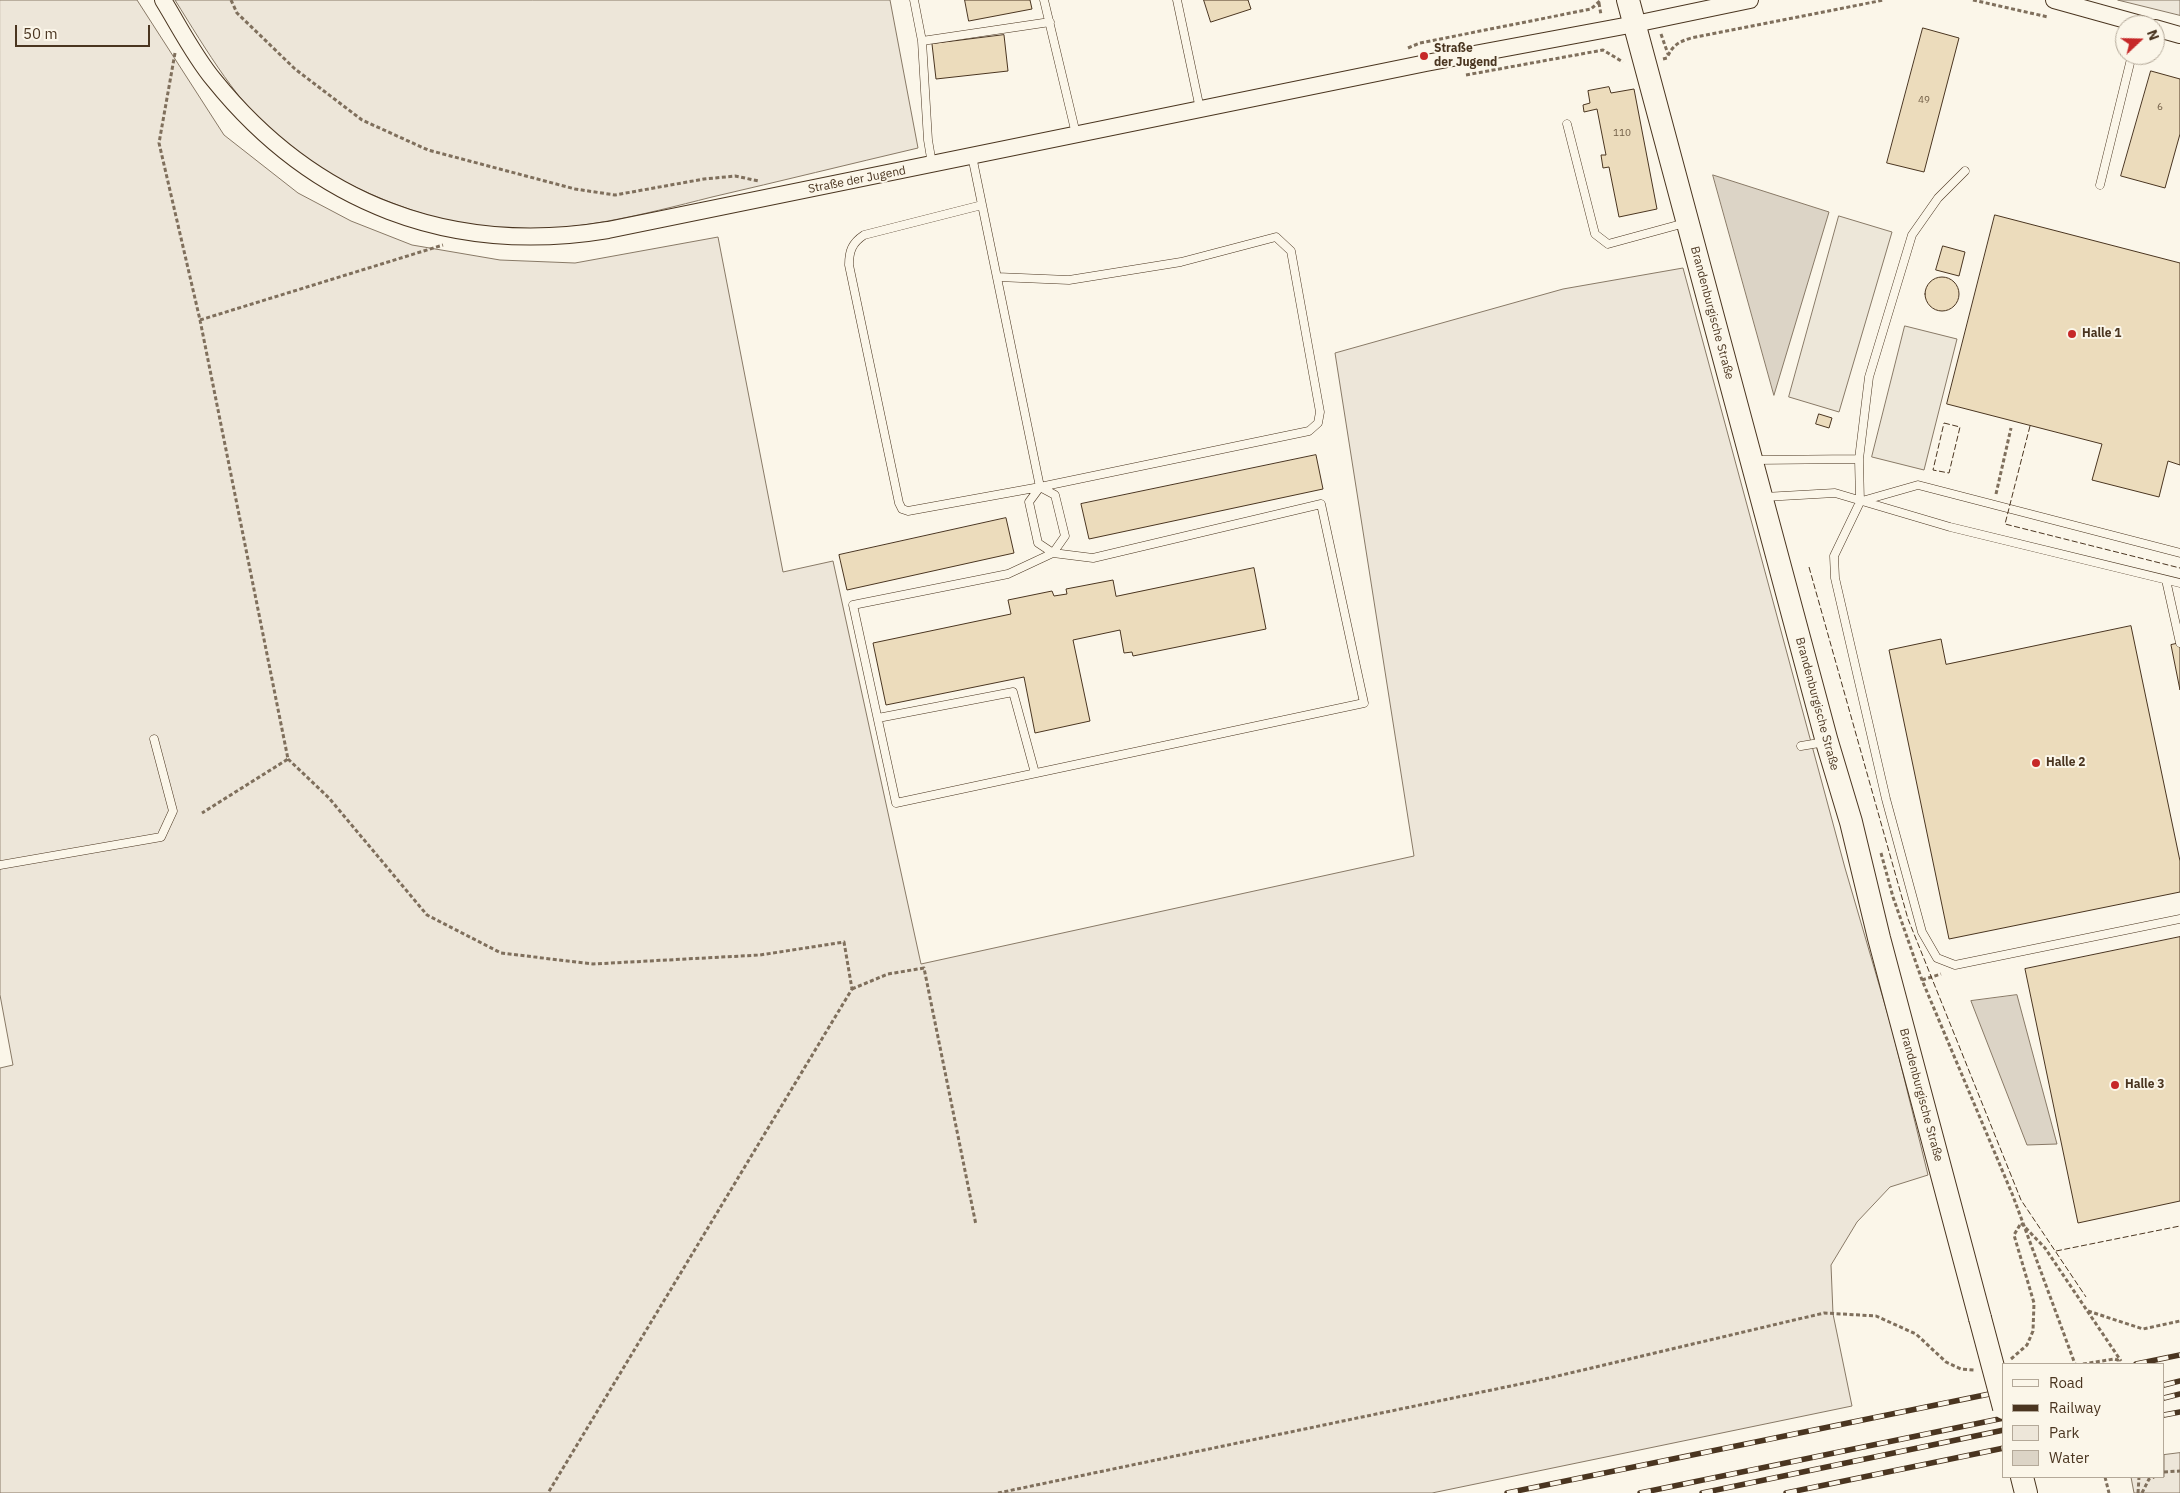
<!DOCTYPE html>
<meta charset="utf-8">
<style>
body{margin:0}
#map{position:relative;width:2180px;height:1493px;overflow:hidden;background:#fbf6e9;font-family:"IBM Plex Sans",sans-serif}
canvas{display:block}
.legend{position:absolute;left:2002px;top:1363px;width:162px;height:115px;box-sizing:border-box;background:#fbf6e9;border:1px solid #b4a999;margin:0;padding:6px 9px;list-style:none;font-size:15px;color:#4a3520}
.legend li{display:flex;align-items:center;gap:10px;height:25px}
.legend b{width:25px;border:1px solid #b4a999}
.north{position:absolute;left:2115px;top:15px;width:50px;height:50px;box-sizing:border-box;background:#fbf6e9;border:1px solid #b4a999;border-radius:50%;rotate:69deg;font-size:14px;font-weight:700;line-height:20px;text-align:center;color:#4a3520}
.north::after{content:'';display:block;margin:auto;width:18px;height:22px;background:#c62828;clip-path:polygon(50% 0,100% 100%,50% 72%,0 100%)}
.scale{position:absolute;left:15px;top:25px;width:135px;height:22px;box-sizing:border-box;border:2px solid #4a3520;border-top:0;padding-left:6px;font-size:15px;line-height:18px;white-space:nowrap;color:#4a3520;-webkit-text-stroke:4px #fbf6e9;paint-order:stroke}
</style>
<div id="map">
<canvas width="2180" height="1493"></canvas>
<ul class="legend">
<li><b style="height:6px;background:#fbf6e9"></b>Road</li>
<li><b style="height:6px;background:#4a3520"></b>Railway</li>
<li><b style="height:14px;background:#ede6d9"></b>Park</li>
<li><b style="height:14px;background:#dcd4c6"></b>Water</li>
</ul>
<div class="north">N</div>
<div class="scale">50 m</div>
</div>
<script>
const context = document.querySelector('canvas').getContext('2d');
context.lineJoin = 'round';
function fill(path, color) { context.fillStyle = color; context.fill(path, 'evenodd'); }
function trace(path, color, width, dash) { context.strokeStyle = color; context.lineWidth = width; context.lineCap = dash ? 'butt' : 'round'; context.setLineDash(dash || []); context.stroke(path); }
function label(font, color, halo, rows, align = 'center') {
  context.font = font + ' "IBM Plex Sans",sans-serif'; context.lineWidth = 4; context.setLineDash([]); context.textBaseline = 'middle'; context.strokeStyle = halo; context.fillStyle = color; for (const [text, x, y, turn = 0] of rows) {
    context.save(); context.translate(x, y); context.rotate((+turn || 0) * Math.PI / 180); context.textAlign = isNaN(turn) ? turn : align; if (halo) context.strokeText(text, 0, 0); context.fillText(text, 0, 0); context.restore();
  }
}
const green = new Path2D(`
 M0,0H137L224,135L298,193L351,221L412,245L500,260L575,263L718,237L783,572L833,561L921,964L1414,856L1335,353L1563,289L1683,268L1845,868L1892,1029L1928,1175L1890,1187L1857,1222L1831,1265L1833,1314L1852,1406L1432,1493H0V1068L13,1065L0,995Z
 M175,0H890L918,148C850,164 781,181 712,197C641,215 569,234 495,229C431,224 335,185 285,144C238,105 207,51 175,0Z
 M2118,0H2180V15Z
 M2180,1453V1493H2134L2131,1477H2164V1455Z`);
fill(green, '#ede6d9');
trace(green, '#887966', 1);
const parking = new Path2D(`
 M1839,216L1892,232L1839,412L1789,397Z
 M1905,326L1957,339L1924,470L1872,457Z`);
fill(parking, '#ede7d9');
trace(parking, '#887966', 1);
const water = new Path2D(`
 M1713,175L1829,212L1774,395Z
 M2017,995L2057,1144L2027,1145L1971,1001Z`);
fill(water, '#dcd4c6');
trace(water, '#887966', 1);
const building = new Path2D(`
 M965,0H1030L1032,9L969,21Z
 M1204,0H1248L1251,9L1211,22Z
 M1923,28L1959,38L1924,172L1887,163Z
 M1004,35L1008,71L936,79L932,44Z
 M2151,71L2180,79V134L2165,188L2121,176Z
 M1609,87L1611,93L1634,89L1657,209L1619,217L1609,167L1603,168L1601,155H1606L1597,109L1584,112L1583,105L1590,103L1588,91Z
 M1995,215L2180,263V465L2168,461L2159,497L2092,480L2102,444L1947,404Z
 M1943,246L1965,252L1959,276L1936,270Z
 M1925 294a17 17 0 1 1 34 0a17 17 0 1 1-34 0Z
 M1819,414L1832,418L1829,428L1816,424Z
 M1316,455L1323,489L1089,539L1081,504Z
 M1006,518L1014,553L847,590L839,555Z
 M1254,568L1266,629L1133,656L1132,652L1124,653L1120,630L1073,640L1090,721L1035,733L1024,677L886,705L873,643L1011,614L1008,600L1052,591L1054,596L1067,594L1066,589L1113,580L1116,596Z
 M2131,626L2180,861V892L1949,939L1889,650L1941,639L1946,664Z
 M2180,643V690L2171,645Z
 M2180,937V1201L2078,1223L2025,969Z`);
fill(building, '#ecdcbc');
trace(building, '#4a3520', 1);
const lane = new Path2D(`
 M914,0L922,41L928,140L932,164
 M1044,0L1076,134
 M1177,0L1200,109
 M922,41L1050,22
 M1567,124L1595,234L1608,244L1685,223
 M972,156L1040,487L1029,502L1038,543L1053,553L1065,536L1055,495L1040,487
 M1965,171L1938,198L1912,235L1869,377L1859,459L1860,502L1834,556L1835,578L1886,799L1922,932L1937,958L1955,965L2180,919
 M2100,185L2132,55
 M982,205L864,235C852,243 849,251 849,265L899,503L902,509L908,511L1040,487L1309,431L1318,423L1320,412L1291,251L1276,237L1181,262L1069,280L997,277
 M1754,460L1859,459
 M1764,497L1835,493L1950,527L2180,583
 M1862,501L1918,485L2180,553
 M1321,504L1364,703L896,803L853,605L1008,574L1053,553L1093,558Z
 M2166,580L2180,643
 M878,718L1013,692L1035,773
 M1801,746L1825,742
 M0,865L161,837L173,811L154,739`);
const street = new Path2D(`
 M163,0C179,26 194,56 214,80C314,204 451,256 608,230L1426,63L1635,24L1750,0
 M2054,0L2144,25
 M2155,28L2180,35`);
const secondary = new Path2D(`
 M1628,0L1827,742L1851,822L1879,938L1980,1318
 M2022,1477L2026,1493`);
trace(lane, '#4a3520', 9);
trace(street, '#4a3520', 18);
trace(secondary, '#4a3520', 24);
trace(new Path2D(`
 M231,0L237,13L295,69L362,120L428,150L575,189L615,195L704,179L735,176L759,181
 M1973,0L2048,17
 M1599,3L1601,15
 M1661,34L1668,54
 M1408,48L1420,43L1591,9L1601,0
 M175,53L159,143L200,320L288,759L202,813
 M1663,59L1667,58C1672,46 1678,42 1691,38L1884,0
 M1466,75L1603,50L1623,62
 M200,320L443,245
 M1996,494L2011,428
 M288,759L329,798L427,915L501,953L593,964L760,955L844,942L852,989L548,1493
 M1881,853L1893,897L1922,980L2013,1196L2075,1364
 M1922,980L1941,974
 M852,989L888,974L924,968L976,1225
 M2088,1311L2143,1329L2180,1321
 M2011,1359L2027,1345L2033,1331L2034,1303L2014,1235L2021,1223L2045,1248L2121,1361
 M2083,1364L2114,1359L2121,1361
 M2164,1472L2180,1471
 M2105,1477L2109,1493
 M998,1493L1549,1378L1824,1313L1876,1316L1916,1334L1946,1362L1961,1369L1974,1370
 M2138,1493L2139,1477
 M2142,1493L2149,1479L2154,1477`), '#7f6f5c', 3, [4, 2.5]);
trace(lane, '#fbf6e9', 8);
trace(street, '#fbf6e9', 16);
trace(secondary, '#fbf6e9', 22);
const rail = new Path2D(`
 M2136,1364L2180,1355
 M2164,1385L2180,1381
 M2164,1398L2180,1394
 M2164,1415L2180,1412
 M1507,1493L2004,1391
 M1640,1493L2004,1418
 M1702,1493L2004,1430
 M1786,1493L2004,1448`);
trace(rail, '#4a3520', 5.5);
trace(rail, '#fbf6e9', 4, [11]);
const secondaryBridge = new Path2D(`
 M1980,1318L2004,1408`);
trace(secondaryBridge, '#4a3520', 24, []);
trace(secondaryBridge, '#fbf6e9', 22);
trace(new Path2D(`
 M1944,423L1960,427L1949,473L1933,470Z
 M2030,426L2005,524L2180,568
 M1809,567L1908,919L2021,1200L2086,1297
 M2056,1251L2180,1226`), '#4a3520', 1, [6, 2.5]);
for (const [x, y, r, color] of [
 [1424,56,5,"#c62828"],
 [2072,334,5,"#c62828"],
 [2036,763,5,"#c62828"],
 [2115,1085,5,"#c62828"]
]) { const dot = new Path2D(); dot.arc(x, y, r, 0, 2 * Math.PI); context.fillStyle = color; context.fill(dot); trace(dot, '#fbf6e9', 2); }
label('10px', '#725f47', null, [
 ["49",1924,100],
 ["6",2160,107],
 ["110",1622,133]
]);
label('bold 12px', '#4a3520', '#fbf6e9', [
 ["Straße",1434,49],
 ["der Jugend",1434,63],
 ["Halle 1",2082,334],
 ["Halle 2",2046,763],
 ["Halle 3",2125,1085]
], 'left');
label('12px', '#4a3520', '#fbf6e9', [
 ["Straße der Jugend",857,180,-11],
 ["Brandenburgische Straße",1712,313,75],
 ["Brandenburgische Straße",1817,704,75],
 ["Brandenburgische Straße",1921,1095,75]
]);
</script>
